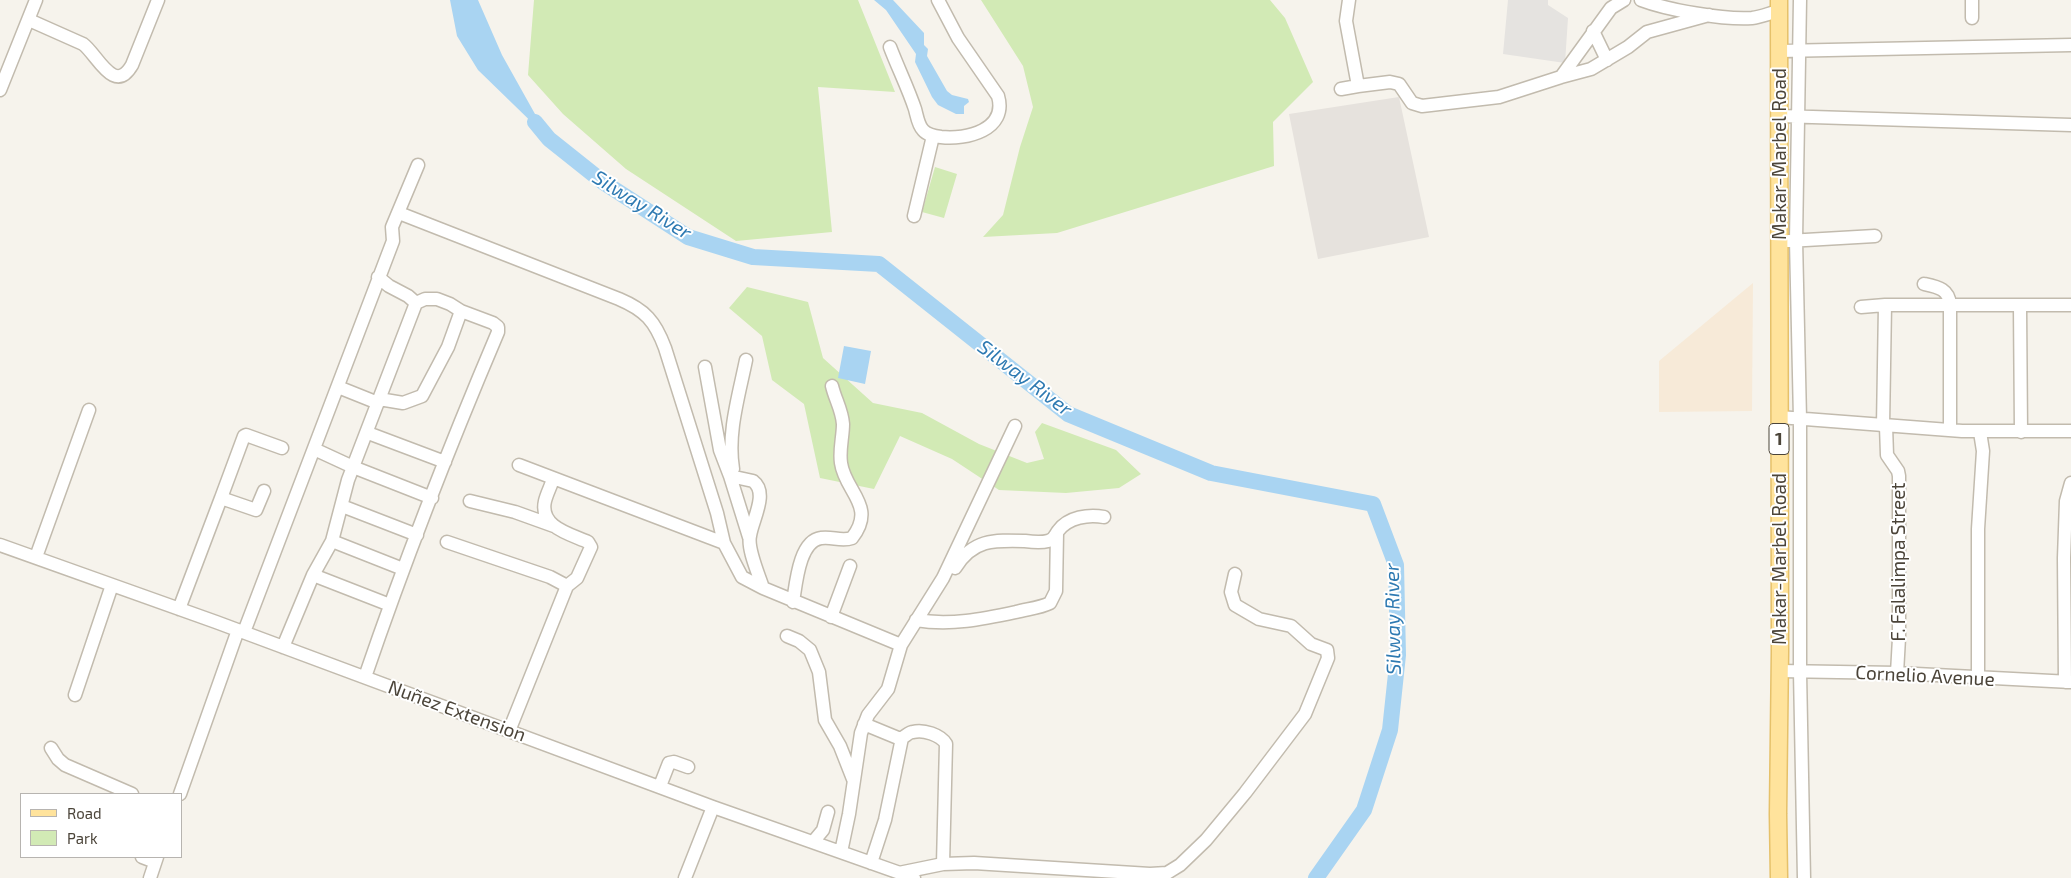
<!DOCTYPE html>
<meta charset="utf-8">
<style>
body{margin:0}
#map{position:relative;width:2071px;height:878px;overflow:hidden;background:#f6f3ec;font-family:"Exo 2",sans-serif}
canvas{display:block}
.legend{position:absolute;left:20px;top:793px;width:162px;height:65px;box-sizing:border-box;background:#fff;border:1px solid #b7b4b0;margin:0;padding:6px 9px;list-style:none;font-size:15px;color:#4b4439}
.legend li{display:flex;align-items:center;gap:10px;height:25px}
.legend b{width:25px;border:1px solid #b7b4b0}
</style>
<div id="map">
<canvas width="2071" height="878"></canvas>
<ul class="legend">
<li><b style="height:6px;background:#ffe39c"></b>Road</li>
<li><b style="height:14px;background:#d2eab5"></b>Park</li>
</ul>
</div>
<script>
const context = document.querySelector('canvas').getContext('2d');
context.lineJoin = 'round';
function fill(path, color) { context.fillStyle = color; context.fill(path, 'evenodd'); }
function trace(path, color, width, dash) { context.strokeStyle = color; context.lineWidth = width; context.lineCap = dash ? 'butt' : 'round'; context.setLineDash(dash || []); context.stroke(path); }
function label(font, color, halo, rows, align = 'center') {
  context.font = font + ' "Exo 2",sans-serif'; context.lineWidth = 4; context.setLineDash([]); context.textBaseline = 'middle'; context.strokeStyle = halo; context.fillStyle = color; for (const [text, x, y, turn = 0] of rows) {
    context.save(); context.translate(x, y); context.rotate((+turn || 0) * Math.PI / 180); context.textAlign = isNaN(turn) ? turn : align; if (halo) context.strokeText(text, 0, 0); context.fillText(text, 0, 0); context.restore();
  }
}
fill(new Path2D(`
 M1753,283L1752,411L1659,412V361Z`), '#f7ead8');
fill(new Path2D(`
 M1399,97L1429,237L1318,259L1289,114Z`), '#e6e2dd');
fill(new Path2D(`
 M534,0H858L895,92L818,87L832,232L736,241L626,169L563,114L528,75Z
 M981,0H1270L1285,18L1313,82L1273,122L1274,166L1057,233L983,237L1003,215L1020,147L1033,107L1023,66Z
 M935,167L957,174L944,218L922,212Z
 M747,287L808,302L823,358L873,403L922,413L979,444L1027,463L1044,459L1035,432L1042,423L1116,450L1141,474L1119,488L1066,493L999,490L952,459L900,436L874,489L820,478L804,404L772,380L762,336L729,308Z`), '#d2eab5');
fill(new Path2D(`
 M1508,0H1548V5L1568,18L1565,63L1503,54Z`), '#e5e3e0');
fill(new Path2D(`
 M450,0H478L502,55L549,139L478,70L457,36Z
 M874,0H893L924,33V45L928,49L927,56L947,91L952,95L968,99L969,102L964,106V114H956L938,105L932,97L915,62L916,54L886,10Z
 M844,346L871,351L865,384L838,378Z`), '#a9d4f2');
trace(new Path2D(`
 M535,122L549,139L603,182L688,237L753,257L879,264L1068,414L1211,473L1373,504L1396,565L1398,655L1390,730L1364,810L1316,878`), '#a9d4f2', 16);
const minor = new Path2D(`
 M1349,0L1346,21L1358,86L1390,82L1399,84L1412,103L1422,106L1499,97L1561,77L1611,8L1624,0
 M1641,0C1667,10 1724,20 1752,18C1761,17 1770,13 1779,11
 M1800,0L1796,240L1800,419V672L1804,878
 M1972,0V18
 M29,20L83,44C97,54 114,96 132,65L158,0
 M1593,31L1607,60
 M890,47C898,68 908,88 915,109C917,116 918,125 923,130C927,135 934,136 941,137C966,140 1008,130 998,96L958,38L938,0
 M1780,51L2071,45
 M1561,77L1591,69L1628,47L1647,32L1709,15
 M1341,89L1358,86
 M0,90L36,0
 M1780,116L2071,125
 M399,213L619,299C645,310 655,321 665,348L717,513L724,543L742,577L763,588
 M914,216L933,136
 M1788,241L1875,236
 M378,277L389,286L408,296L416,303
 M1924,284C1938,287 1949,289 1950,305H2071
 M2020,306L2021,432
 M1861,307L1885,305H1950V430
 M705,367L720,450L730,476L753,481C769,493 752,520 750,536C747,549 759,575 763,588L901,645
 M338,387L378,403
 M379,399L403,403L422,396L448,347L461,311
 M1779,417L1962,431H2071
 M1883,426L1885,305
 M1886,426L1887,455L1898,471L1899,476V638L1897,673
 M368,433L445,462
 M314,449L353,467L432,498
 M519,465L724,543
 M733,469C727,433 739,395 746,360
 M730,476L749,537
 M553,479C551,486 547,493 545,501C539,527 570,534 588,542L591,547L577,578L567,586
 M221,498L244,436L246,435L282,448
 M470,501L515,512L554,526
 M342,506L417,535
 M332,541L403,569
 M447,542L550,577L567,586L509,731
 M0,545L216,622L713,807L914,878
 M36,557L89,410
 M955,568C973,539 994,540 1025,541C1032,542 1041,543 1048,541C1054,540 1055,535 1058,531C1068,517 1089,514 1104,517
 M313,575L390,605
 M793,602C796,584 799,541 821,538C832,536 841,542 852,538C877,506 845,492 841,463C839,450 843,437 843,424C842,410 835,399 832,386
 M179,609L221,498L256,510L264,491
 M831,617L850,566
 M916,620C950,626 983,619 1016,612C1027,609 1040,608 1050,603L1056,591L1057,533
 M244,632L393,241L392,227L418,165
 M787,636L799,641L810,650L819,672L825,720L840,746L853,779
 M283,647L313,575L332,541L348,480L416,303L425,299H437L450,304L461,311L493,323L498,327V332C450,445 405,560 365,677
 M1780,671L1897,673L2071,682
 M1978,678V529L1983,451L1980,432
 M2065,682L2064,558L2066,501L2071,483
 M75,695L112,585
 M864,724L898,738H902L885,820L871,863
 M902,738C906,736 909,732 913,732C923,729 941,735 946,744L943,864
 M51,748L58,759L65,765L132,794
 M660,786L669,763L674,762L688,767
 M180,794L238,630
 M813,842L823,830L828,812
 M841,852L849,814L861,733L868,715L888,689L901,645L943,578L1015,426
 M142,857L155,862
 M899,873L943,864L974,863L1150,874L1167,873L1180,865L1206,840L1245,793L1305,714L1328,658L1327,650L1311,644L1291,626L1259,619L1235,605L1231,592L1235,574
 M150,878L157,857
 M685,878L713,807`);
const major = new Path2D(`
 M1779,0L1780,651L1778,814L1779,878`);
trace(minor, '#c2bbae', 15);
trace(major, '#e6c16a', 19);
trace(minor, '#fff', 12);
trace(major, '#ffe39c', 16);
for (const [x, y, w] of [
 [1779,439,20]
]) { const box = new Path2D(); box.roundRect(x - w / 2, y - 15.5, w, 31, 4); context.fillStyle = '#fff'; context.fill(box); trace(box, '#4b4439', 1); }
label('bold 18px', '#4b4439', null, [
 ["1",1779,439]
]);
label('19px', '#4b4439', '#fff', [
 ["Makar-Marbel Road",1780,154,-90],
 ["Makar-Marbel Road",1780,559,-90],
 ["F. Falalimpa Street",1899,562,-90],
 ["Cornelio Avenue",1925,676,3],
 ["Nuñez Extension",457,711,20]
]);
label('italic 20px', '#2e7ab2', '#fff', [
 ["Silway River",642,205,32],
 ["Silway River",1025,378,37],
 ["Silway River",1393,619,-91]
]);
</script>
